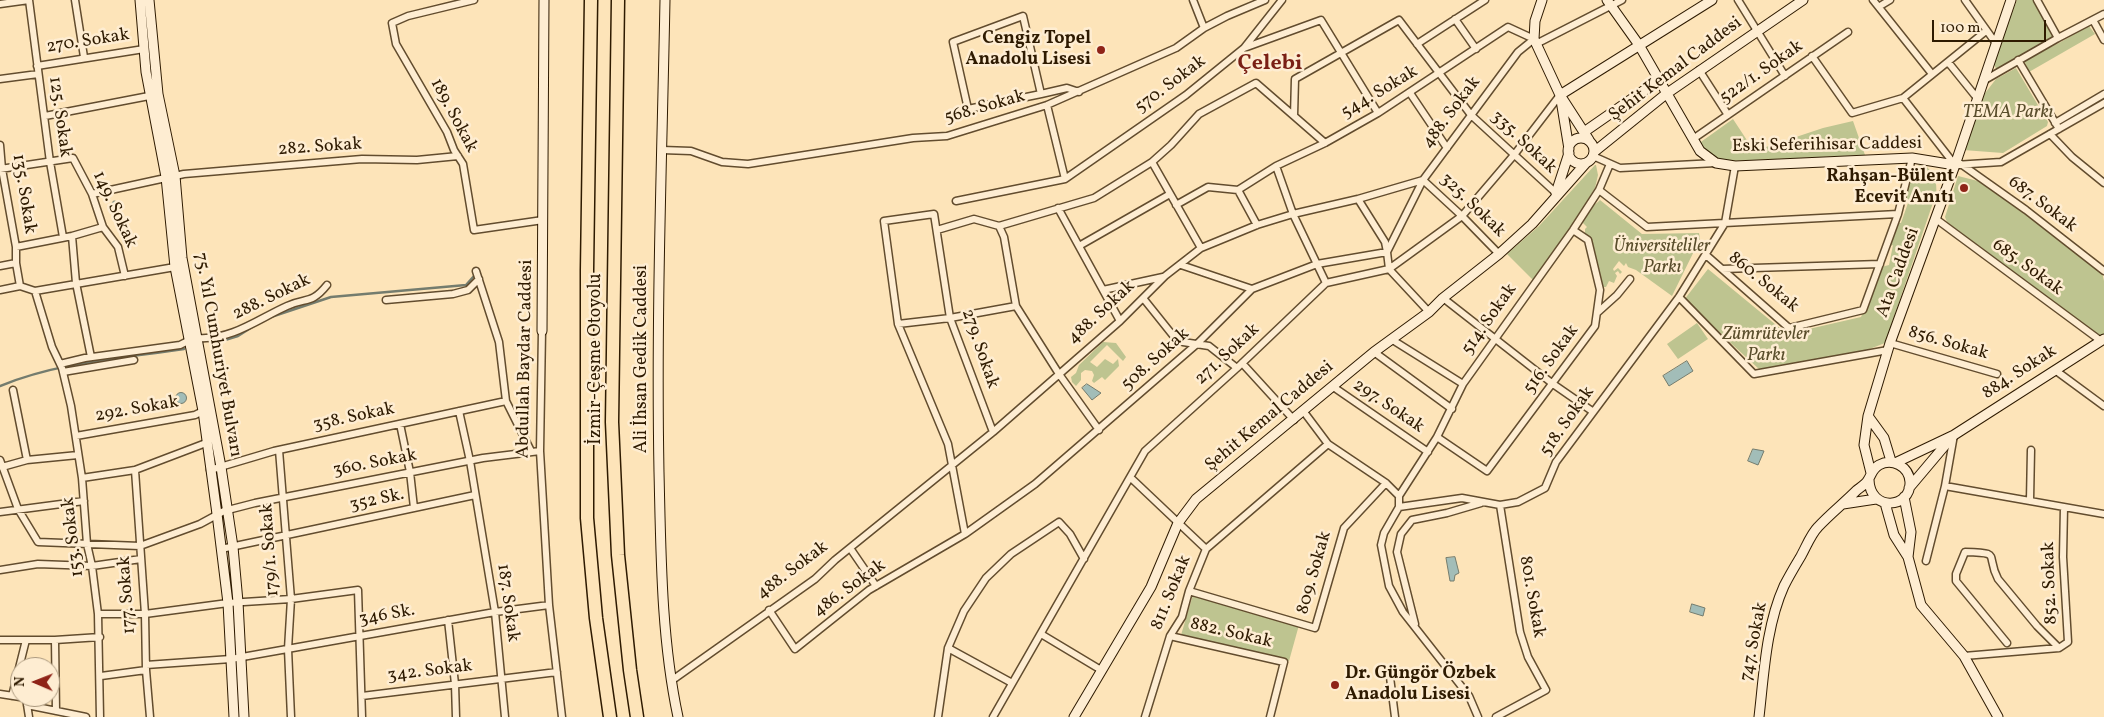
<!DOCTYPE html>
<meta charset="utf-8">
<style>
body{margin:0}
#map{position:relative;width:2104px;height:717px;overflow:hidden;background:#fde4b9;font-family:Vollkorn,serif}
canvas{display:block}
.north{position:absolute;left:10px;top:657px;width:50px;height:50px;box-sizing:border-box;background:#feedd2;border:1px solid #ab997e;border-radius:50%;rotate:271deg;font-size:14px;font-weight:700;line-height:20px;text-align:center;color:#2e1a00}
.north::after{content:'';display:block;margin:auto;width:18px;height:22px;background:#8f2418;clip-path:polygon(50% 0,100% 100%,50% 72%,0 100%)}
.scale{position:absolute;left:1932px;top:20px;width:114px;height:22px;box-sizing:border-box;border:2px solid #2e1a00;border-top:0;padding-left:6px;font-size:15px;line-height:18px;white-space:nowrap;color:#2e1a00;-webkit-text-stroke:4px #feedd2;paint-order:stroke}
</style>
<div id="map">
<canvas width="2104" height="717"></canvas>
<div class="north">N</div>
<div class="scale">100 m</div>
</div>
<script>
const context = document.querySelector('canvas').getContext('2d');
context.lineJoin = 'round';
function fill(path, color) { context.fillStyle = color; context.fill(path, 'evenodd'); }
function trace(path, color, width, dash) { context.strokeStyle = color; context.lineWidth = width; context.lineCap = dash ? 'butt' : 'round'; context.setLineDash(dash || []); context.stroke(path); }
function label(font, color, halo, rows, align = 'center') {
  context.font = font + ' Vollkorn,serif'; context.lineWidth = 5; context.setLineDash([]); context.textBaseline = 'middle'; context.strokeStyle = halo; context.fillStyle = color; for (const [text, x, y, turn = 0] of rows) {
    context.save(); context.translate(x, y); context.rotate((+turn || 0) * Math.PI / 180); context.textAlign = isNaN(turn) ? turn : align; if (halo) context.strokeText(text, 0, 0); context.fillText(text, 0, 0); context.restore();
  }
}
fill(new Path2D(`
 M2017,0H2034L2055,39L1998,72L1993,63Z
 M2089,26L2095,34L2029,72L2024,60L2059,43Z
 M2016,68L2048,122L2047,126L2003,153L1963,150L1979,101L1996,79Z
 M1733,119L1754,151L1823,128L1853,121L1865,155L1730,161L1716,159L1698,144Z
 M1923,164C1933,170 1938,183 1936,194L1885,343L1867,350L1760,370L1684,300L1708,269L1787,334L1861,317L1881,267L1889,265L1893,245L1887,247L1895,223H1901L1908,203L1903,202C1907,190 1908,167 1923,164Z
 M1595,165H1596L1598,175L1595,188L1557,248L1533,280L1507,254L1539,226Z
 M1958,176L1978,181L1996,190L2102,272L2104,281V335L2099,338L1947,222L1945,217Z
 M1600,200L1642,234L1699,233L1700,239L1672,296L1636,270L1628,267L1626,263L1624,266L1619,261L1613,269L1614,271L1618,268L1622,272L1620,274L1618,271L1615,273L1617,276L1614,283L1609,281L1606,287H1600L1585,234V229L1587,227L1583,223C1584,211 1593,207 1600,200Z
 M1697,323L1708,339L1678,359L1667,344Z
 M1103,342L1116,343L1126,357L1123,361L1107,345L1090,362L1097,367L1105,359L1113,364L1118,359L1119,366L1105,380L1102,377L1094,383L1092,381L1094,375L1092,371L1085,370L1081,373V380L1076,386L1072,382L1071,377L1076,373L1079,365Z
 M1193,595L1299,625L1289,661L1181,635Z`), '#bec490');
const water = new Path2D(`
 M114,201L119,202L121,208L120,215L114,214L115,207L110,206Z
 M1687,361L1693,371L1669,386L1663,376Z
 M1087,384L1101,393L1092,400L1082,388Z
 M175.5 398a5.5 5.5 0 1 1 11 0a5.5 5.5 0 1 1-11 0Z
 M1753,449L1764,451L1758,465L1748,461Z
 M1455,557L1459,573L1455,575L1454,581H1450L1446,558Z
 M1692,604L1705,608L1703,616L1690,612Z`);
fill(water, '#a2bdb8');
trace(water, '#747c6e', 1);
trace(new Path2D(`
 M271,317L331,297L466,285L474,276
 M212,344L238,336L257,324
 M0,386C58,362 123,358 184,349`), '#747c6e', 2.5);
const street = new Path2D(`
 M29,0L50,162L63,237
 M75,0L84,57
 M474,0L408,16L392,23L396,44L447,132L454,150L463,164L474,230L543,220
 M1193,0L1204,28
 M1738,0L1785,76
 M1873,0L1932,74
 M1965,0L1995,42
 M2037,0L2058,38
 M0,4L29,0
 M1880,6L1890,0
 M1455,19L1476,49
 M2093,20L2104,40
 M1417,44L1485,0
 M1536,44L1622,0
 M1244,48L1321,20L1378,113
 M1812,56L1852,113L1903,98L1986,31
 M2018,60L2059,129
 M1948,62L1977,98
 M37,66L144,49
 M1699,70L1728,115
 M0,79L38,74
 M1983,81L2058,38L2104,14
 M1410,93L1447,148
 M1041,94L968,109L953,42L1023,16L1041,94L1067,88L1079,92
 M1903,98L1955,165L2001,162L2104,103
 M1047,105L1065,179
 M45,116L149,96
 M2055,123L2104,94
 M2050,134L2072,157L2104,183
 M1693,139L1848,32
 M1325,143L1294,116L1295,79L1399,20L1471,115L1556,193
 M0,145L2,169L16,247
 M662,150L691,151L722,162L748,164L913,138L947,136L1047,105L1176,48L1204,28L1227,16L1265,0
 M1593,156L1620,168L1716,163
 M1961,164L2026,210L2104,271
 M1276,166L1293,214L1326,283
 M0,169L73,158L92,194L103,227L118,247L125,276
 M1238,190L1257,225
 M1599,190L1647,227L1898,214
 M92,194L184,174L362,159L417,160L458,156
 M956,201L1065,179L1186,95L1244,48L1282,0
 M1176,205L1208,187L1238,190
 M1058,208L1120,321
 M1936,219L2101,341
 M999,226L1004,237L1016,306L1059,374L1099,430
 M937,230L974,219L999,226L1094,198L1152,162
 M72,236L76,283L91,357
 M1079,246L1170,194
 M1201,248L1152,162L1171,145L1199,114L1256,83L1294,116
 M1706,255L1789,328L1863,310L1898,214L1912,158
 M16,263L20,286
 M1181,265L1252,289
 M0,266L16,263V247L72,236L103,227
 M1722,269L1880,264
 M476,271L499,342L506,401L531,451
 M0,290L20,286L35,291L175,267
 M1103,290L1163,277
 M35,291L52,347L62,368L71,406L82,478L87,544L92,566L98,614L100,717
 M1679,297L1754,374L1888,350
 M1143,298L1175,338L1183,342L1209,346L1237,368
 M1443,298L1553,384L1592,411
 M386,300L453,294L468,290L479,279
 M1429,312L1389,269L1387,252L1423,180L1462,216L1499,254
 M1597,313L1617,295L1630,279
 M898,324L950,318L1016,306
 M542,331L540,451L549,605L562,717
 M198,338C232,340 258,319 287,306C306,297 311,305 327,285
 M1391,339L1463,384
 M1890,343L1997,374
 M1374,352L1452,409
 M1242,363L1294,420
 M60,364L85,358L180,345L190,340
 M2055,370L2104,406
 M63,372L134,360
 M1332,386L1428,452
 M13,390L27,460
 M459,411L470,461L495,612L505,717
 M1304,412L1328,444L1386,483L1399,496V507
 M400,424L410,472L414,508
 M1954,435L1945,486L2104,514
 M76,436L195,415L203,411
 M1437,437L1487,471L1595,326L1600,290L1588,240L1573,230
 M279,450L291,599L288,649L291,717
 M0,460L18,509L38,542L140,546L200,524L224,511L255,503L483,458L540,451
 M2,467L27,460L78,455
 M135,470L145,614L146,670L150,717
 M210,470L274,451L506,401
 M82,478L135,470L206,443
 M1131,478L1206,549
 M1399,496L1437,437L1463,384L1573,230L1599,190L1610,164
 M2030,500L2031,450
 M1399,507L1462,498L1500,505L1518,502L1545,488L1556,462L1679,297L1725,223L1735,166
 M1399,507L1384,533L1381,545L1389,586L1403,612L1469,696L1478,717
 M0,512L84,501
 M965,534L948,444L898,324L884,221L934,214L950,318L993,432
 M850,548L876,586
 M221,549L475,495
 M1926,561L1945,486
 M0,570L38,564L92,566L141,559
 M1189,591L1315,628L1344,528L1386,483
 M769,610L795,649L869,590L965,534L1035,484L1198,343L1252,289L1317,264L1387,252L1385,242L1358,199
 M98,614H145L228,603L291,599L358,590L362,717
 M448,620L455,684L456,717
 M1415,624L1397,552L1401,534L1412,520L1447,513L1481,503
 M1041,634L1101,670
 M1170,636L1284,662L1270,717
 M0,640H55L100,637
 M55,640L56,711
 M2007,643L1956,581V574L1965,552C2003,553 1985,554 1998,579L2037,626L2059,648
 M948,648L1012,683
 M1964,656L2059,648L2068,642L2063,557L2064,507
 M146,665L231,659L495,612L549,605
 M101,676L146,670
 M1390,677L1395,717
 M671,681L815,579L835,560L993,432L1120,321L1165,276L1201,248L1257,225L1293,214L1358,199L1423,180L1518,52L1534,39L1508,27L1378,113L1325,143L1276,166L1238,190
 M0,694L20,697
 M12,696L26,640
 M362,696L557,672
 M22,697L26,698L29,717
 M27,705L86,717
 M938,717L948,648L964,611L986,578L1011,554L1059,522L1070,534L1084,559
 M993,717L1145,451L1237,368L1326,283L1389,269L1462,216L1514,155L1560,95
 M1145,717L1170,636L1182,617L1189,591L1206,549L1328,444
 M1496,717L1546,690L1528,657L1520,632L1500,505`);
const secondary = new Path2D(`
 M140,0L146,72L166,177L175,267L203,411L217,514L228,603L234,717
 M149,0L158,94L175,176L182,258L221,467L233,547L238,602L244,717
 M665,0C662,157 656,315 659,472C661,554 661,637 678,717
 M1542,0L1535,21L1534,39L1560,95L1589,140
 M1607,0L1639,45L1700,151L1716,163L1735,166L1912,158L1955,165
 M1560,95L1712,0
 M1561,100L1569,149
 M1584,132L1659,80
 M1568 151a13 13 0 1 1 26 0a13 13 0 1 1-26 0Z
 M1594,152L1666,94L1803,0
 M1556,193L1569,153
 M542,331L544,0
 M1868,416L1884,438L1891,461
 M1895,463L1954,435L2104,339
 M1871,473L1864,445L1868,416L1890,343L1955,165L2011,0
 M1909,488L1952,437
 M1904,497L1911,532L1908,557
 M1885,503L1894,535L1908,557L1921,605L1964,656L1998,717
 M1843,504L1876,499
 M1074,717L1151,587L1178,523L1196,499L1374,352L1429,312L1443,298L1499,254L1532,224L1586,163
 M1759,717C1764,674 1766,626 1784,586C1789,576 1795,566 1801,556C1806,547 1811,534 1818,527C1830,514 1844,503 1857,490C1861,487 1866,484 1868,480C1872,474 1872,469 1879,465C1892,458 1909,466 1910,482C1911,509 1870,512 1869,480`);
const highway = new Path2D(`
 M591,0L587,270V518L596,618L610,717
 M618,0L612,422L618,555L630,670L637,717`);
trace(street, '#624c2e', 9);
trace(secondary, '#2e1a00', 11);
trace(highway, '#2e1a00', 15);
trace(street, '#feedd2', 6);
trace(secondary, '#feedd2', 9);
trace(highway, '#fde4b9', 12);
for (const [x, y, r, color] of [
 [1101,50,5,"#8f2418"],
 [1964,188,5,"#8f2418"],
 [1335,685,5,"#8f2418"]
]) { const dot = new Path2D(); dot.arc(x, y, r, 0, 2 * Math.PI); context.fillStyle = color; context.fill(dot); trace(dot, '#feedd2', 2); }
label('bold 18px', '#2e1a00', '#feedd2', [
 ["Cengiz Topel",1091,40],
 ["Anadolu Lisesi",1091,61],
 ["Rahşan-Bülent",1954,178],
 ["Ecevit Anıtı",1954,199],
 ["Dr. Güngör Özbek",1345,675,"left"],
 ["Anadolu Lisesi",1345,696,"left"]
], 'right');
label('18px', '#2e1a00', '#feedd2', [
 ["270. Sokak",88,42,-9],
 ["Şehit Kemal Caddesi",1676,70,-37],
 ["522/1. Sokak",1762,73,-35],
 ["570. Sokak",1171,85,-37],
 ["544. Sokak",1380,93,-31],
 ["568. Sokak",985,108,-16],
 ["488. Sokak",1452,113,-53],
 ["189. Sokak",453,116,62],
 ["125. Sokak",59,117,82],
 ["335. Sokak",1523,143,43],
 ["Eski Seferihisar Caddesi",1827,146,-1],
 ["282. Sokak",320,148,-4],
 ["135. Sokak",23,194,81],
 ["687. Sokak",2042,205,37],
 ["325. Sokak",1472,206,44],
 ["149. Sokak",114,210,65],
 ["685. Sokak",2027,268,36],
 ["Ata Caddesi",1899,273,-70],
 ["860. Sokak",1763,283,39],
 ["288. Sokak",272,298,-26],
 ["488. Sokak",1102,313,-43],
 ["514. Sokak",1490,320,-55],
 ["856. Sokak",1948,344,16],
 ["279. Sokak",979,349,71],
 ["75. Yıl Cumhuriyet Bulvarı",217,355,80],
 ["271. Sokak",1228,355,-43],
 ["Abdullah Baydar Caddesi",526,359,-89],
 ["İzmir-Çeşme Otoyolu",597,359,-90],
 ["Ali İhsan Gedik Caddesi",643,359,-90],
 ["508. Sokak",1156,360,-42],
 ["516. Sokak",1552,360,-54],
 ["884. Sokak",2020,373,-33],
 ["297. Sokak",1388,407,34],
 ["292. Sokak",137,410,-10],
 ["Şehit Kemal Caddesi",1270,417,-40],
 ["358. Sokak",354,418,-12],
 ["518. Sokak",1568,422,-55],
 ["360. Sokak",375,464,-11],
 ["352 Sk.",377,501,-12],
 ["153. Sokak",74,537,-97],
 ["179/1. Sokak",271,550,-94],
 ["488. Sokak",793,571,-37],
 ["809. Sokak",1315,573,-74],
 ["852. Sokak",2051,583,-92],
 ["486. Sokak",850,589,-36],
 ["811. Sokak",1172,593,-68],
 ["177. Sokak",128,595,-94],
 ["801. Sokak",1531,597,80],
 ["187. Sokak",507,603,82],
 ["346 Sk.",387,616,-10],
 ["882. Sokak",1231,634,13],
 ["747. Sokak",1755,642,-79],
 ["342. Sokak",430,672,-7]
]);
label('italic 18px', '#594d2b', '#feedd2', [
 ["TEMA Parkı",2008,114],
 ["Üniversiteliler",1662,248],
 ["Parkı",1662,269],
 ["Zümrütevler",1766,336],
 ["Parkı",1766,357]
]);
label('bold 22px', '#7a1f14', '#feedd2', [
 ["Çelebi",1270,65]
]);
</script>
